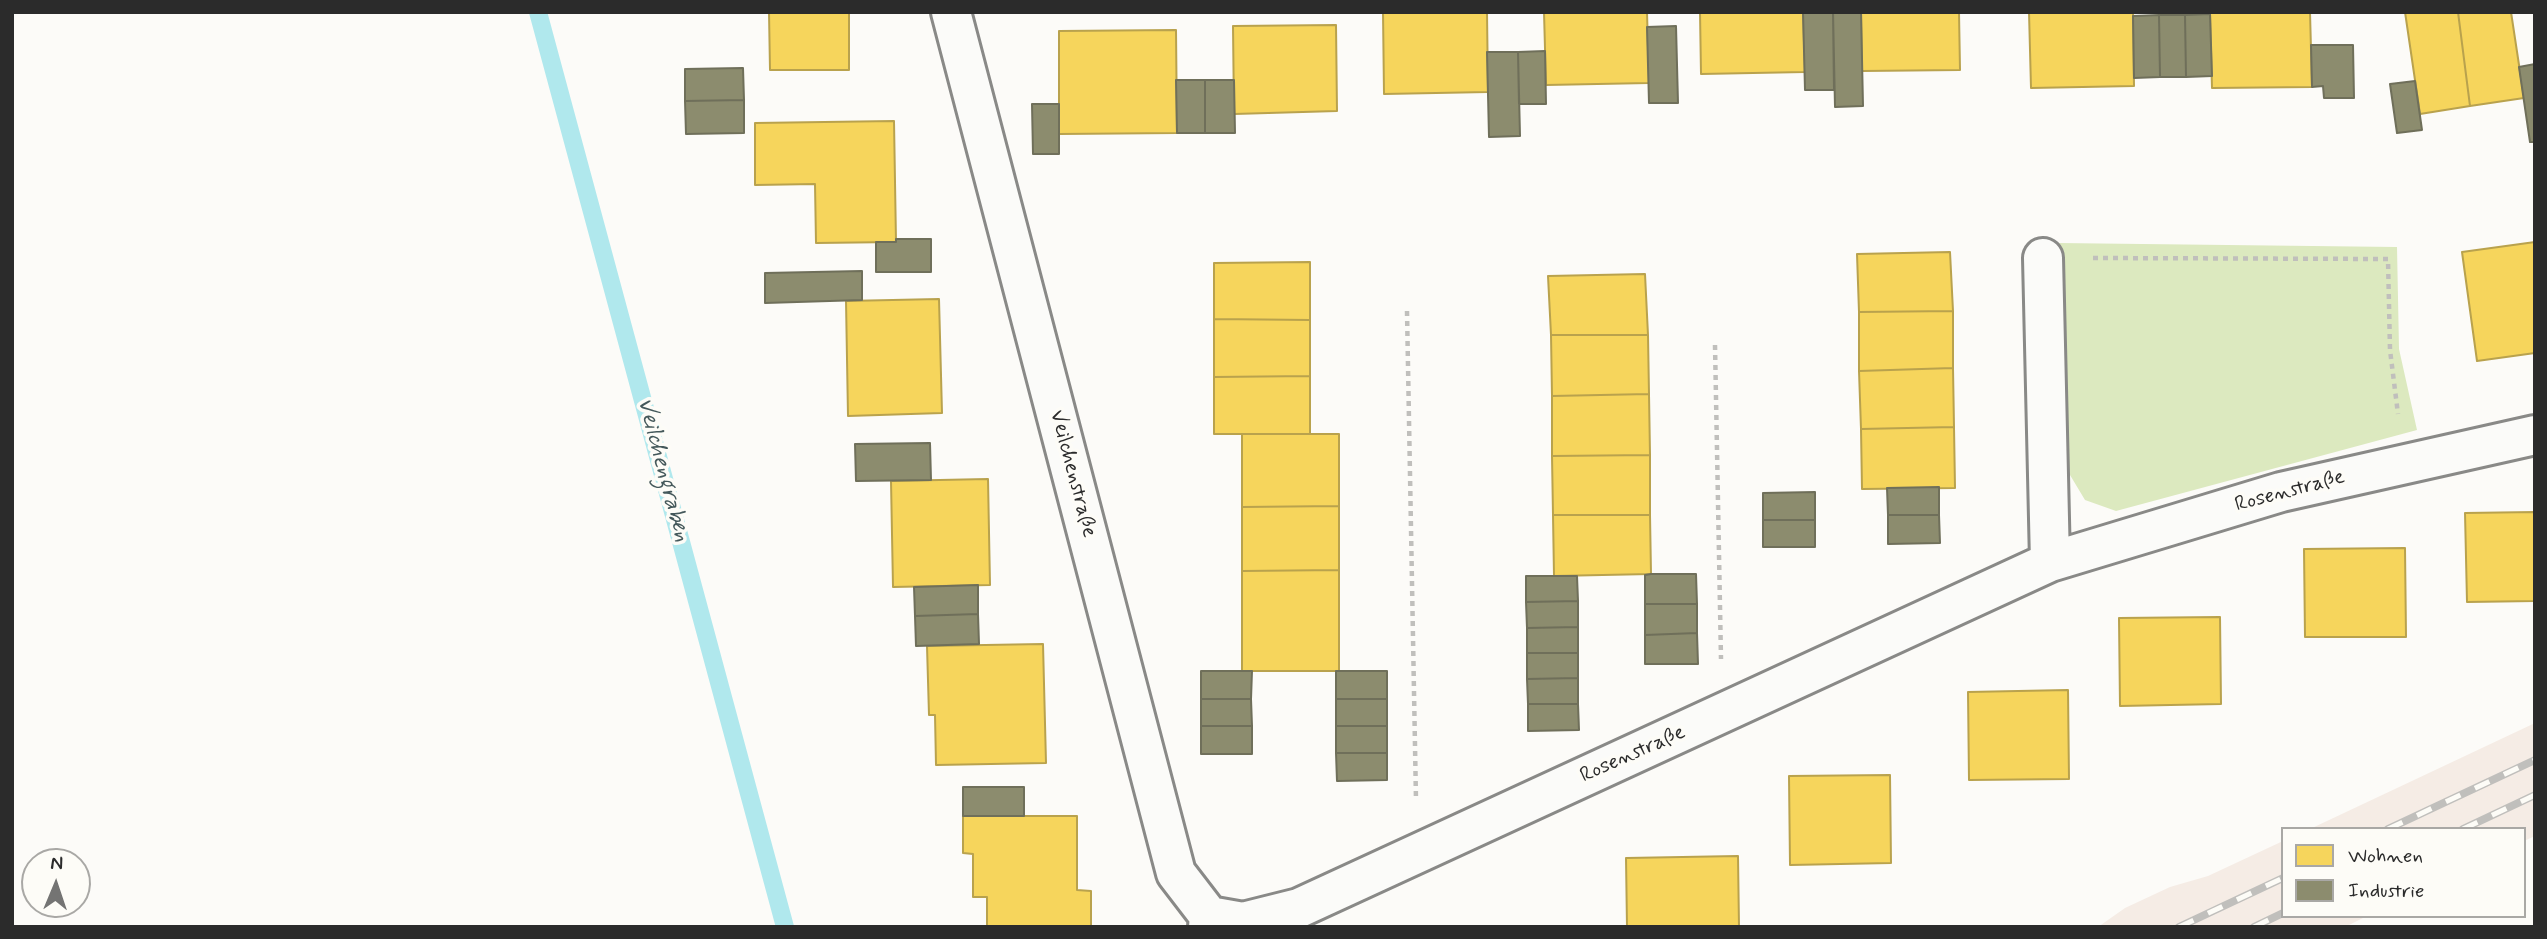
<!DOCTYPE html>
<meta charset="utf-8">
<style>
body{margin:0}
#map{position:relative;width:2547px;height:939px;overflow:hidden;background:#fcfbf8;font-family:Mynerve,sans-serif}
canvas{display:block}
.frame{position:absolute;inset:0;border:14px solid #2b2b2b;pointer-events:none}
.legend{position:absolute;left:2281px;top:827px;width:245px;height:91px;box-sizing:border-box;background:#fdfcf7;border:2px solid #a9a8a5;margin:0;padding:9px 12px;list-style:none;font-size:21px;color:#2b2b2b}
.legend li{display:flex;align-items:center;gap:14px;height:35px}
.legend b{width:35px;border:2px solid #a9a8a5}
.north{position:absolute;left:21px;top:848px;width:70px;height:70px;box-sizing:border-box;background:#fdfcf7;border:2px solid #a9a8a5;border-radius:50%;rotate:2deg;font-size:19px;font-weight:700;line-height:28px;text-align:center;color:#2b2b2b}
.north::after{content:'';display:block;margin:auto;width:24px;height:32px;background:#747473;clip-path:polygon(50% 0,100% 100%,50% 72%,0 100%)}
</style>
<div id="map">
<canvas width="2547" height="939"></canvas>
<div class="frame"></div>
<ul class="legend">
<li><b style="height:19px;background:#f6d55c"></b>Wohnen</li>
<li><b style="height:19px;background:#8c8c6e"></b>Industrie</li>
</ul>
<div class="north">N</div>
</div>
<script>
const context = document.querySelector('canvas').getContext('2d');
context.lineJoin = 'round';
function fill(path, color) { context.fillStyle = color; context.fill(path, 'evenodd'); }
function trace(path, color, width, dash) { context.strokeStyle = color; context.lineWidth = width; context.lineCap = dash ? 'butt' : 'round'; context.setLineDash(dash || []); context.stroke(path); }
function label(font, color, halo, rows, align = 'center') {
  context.font = font + ' Mynerve,sans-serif'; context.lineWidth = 7; context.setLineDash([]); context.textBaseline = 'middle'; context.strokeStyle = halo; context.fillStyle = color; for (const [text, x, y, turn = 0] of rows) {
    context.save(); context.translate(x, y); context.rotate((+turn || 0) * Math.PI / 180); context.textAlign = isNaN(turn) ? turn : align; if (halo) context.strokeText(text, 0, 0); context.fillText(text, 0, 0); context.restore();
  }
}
fill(new Path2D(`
 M2535,723V836L2524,841V829H2310Z
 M2283,841V916H2367L2345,927H2098L2125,908L2170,887L2208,876Z`), '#f5ece5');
fill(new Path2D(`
 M2058,243L2397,247L2399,349L2417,430L2116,511L2085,500L2061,460Z`), '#dce9bf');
const homes = new Path2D(`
 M769,12H849V70H770Z
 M1383,12H1487L1488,92L1384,94Z
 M1544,12H1647L1649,83L1546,85Z
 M1700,12H1803L1805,72L1701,74Z
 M1861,12H1959L1960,70L1862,71Z
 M2029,12H2133L2134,86L2031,88Z
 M2210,12H2310L2312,87L2212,88Z
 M2405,12H2458L2470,106L2420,114Z
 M2458,12H2511L2524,98L2470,106Z
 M1336,25L1337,111L1234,114L1233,26Z
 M1176,30L1177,133L1059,134V31Z
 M894,121L896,242L816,243L815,184L755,185V123Z
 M2535,242V353L2477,361L2462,252Z
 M1950,252L1953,311L1859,312L1857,254Z
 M1310,262V320L1214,319V263Z
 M1645,274L1648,335H1551L1548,276Z
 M939,299L942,413L848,416L846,301Z
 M1953,311V368L1859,371V312Z
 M1214,319L1310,320V376L1214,377Z
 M1551,335H1648L1649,394L1552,396Z
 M1953,368L1954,427L1861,429L1859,371Z
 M1310,376V434H1214V377Z
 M1649,394L1650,455L1552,456V396Z
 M1954,427L1955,488L1862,489L1861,429Z
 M1242,434H1339V506L1242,507Z
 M1650,455V515H1553L1552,456Z
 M988,479L990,585L893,587L891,481Z
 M1339,506V570L1242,571V507Z
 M2535,512V601L2467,602L2465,513Z
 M1553,515H1650L1651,574L1554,576Z
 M2405,548L2406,637H2305L2304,549Z
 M1339,570V671H1242V571Z
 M2220,617L2221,704L2120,706L2119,618Z
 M1043,644L1046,763L936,765L935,715H929L927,646Z
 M2068,690L2069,779L1969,780L1968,692Z
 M1890,775L1891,863L1790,865L1789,776Z
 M963,816H1077V890L1091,891V927H987V897H973V854L963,853Z
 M1738,856L1739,927H1627L1626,858Z`);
fill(homes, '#f6d55c');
trace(homes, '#b9a24d', 2);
const industry = new Path2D(`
 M1803,12H1833L1834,90H1805Z
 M1833,12H1861L1863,106L1835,107Z
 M2210,14L2212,76L2186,77L2185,15Z
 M2159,15L2160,77L2134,78L2133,16Z
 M2159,15H2185L2186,77H2160Z
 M1676,26L1678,103H1649L1647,27Z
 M2311,45H2353L2354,98H2324L2323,86L2312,87Z
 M1545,51L1546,104H1519L1518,52Z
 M1487,52H1518L1520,136L1489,137Z
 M2535,64V142H2530L2519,67Z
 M743,68L744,100L685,101V69Z
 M1176,80H1205V133H1177Z
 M1205,80H1234L1235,133H1205Z
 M2415,81L2422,130L2397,133L2390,84Z
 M744,100V133L686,134L685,101Z
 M1032,104H1059V154H1033Z
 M896,239H931V272H876V242H896Z
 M862,271V300L765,303V273Z
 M930,443L931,480L856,481L855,444Z
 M1939,487V515H1888L1887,488Z
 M1815,492V520H1763V493Z
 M1888,515H1939L1940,543L1888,544Z
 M1763,520H1815V547H1763Z
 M1651,574H1696L1697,604H1645V575Z
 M1526,576H1577L1578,601L1526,602Z
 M978,585V614L915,616L914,587Z
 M1578,601V627L1527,628L1526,602Z
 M1645,604H1697V633L1645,635Z
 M978,614L979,644L916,646L915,616Z
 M1578,627V653H1527V628Z
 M1697,633L1698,664H1645V635Z
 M1527,653H1578V678L1527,679Z
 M1201,671H1252L1251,699H1201Z
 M1336,671H1387V699H1336Z
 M1578,678V704H1528L1527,679Z
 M1201,699H1251L1252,726H1201Z
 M1336,699H1387V726H1336Z
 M1528,704H1578L1579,730L1528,731Z
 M1201,726H1252V754H1201Z
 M1336,726H1387V753H1336Z
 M1336,753H1387V780L1337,781Z
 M963,787H1024V816H963Z`);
fill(industry, '#8c8c6e');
trace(industry, '#6f6f5a', 2);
trace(new Path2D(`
 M538,12L785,927`), '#b0e8ed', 18);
const street = new Path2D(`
 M951,12L1176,873L1209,916L1208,927
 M2043,258L2050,562
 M1209,916L1243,922L1299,908L2050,562L2281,492L2535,435`);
trace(street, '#898987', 44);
trace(new Path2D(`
 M2093,258L2388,259L2390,350L2398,414
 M1407,311L1416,800
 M1715,345L1721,659`), '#c0bfbc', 4.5, [5, 5]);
trace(street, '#fbfbf9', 38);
const rail = new Path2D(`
 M2388,829L2535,760
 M2463,829L2535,795
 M2179,927L2283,878
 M2254,927L2283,913`);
trace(rail, '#c0bfbc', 8);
trace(rail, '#fdfcf7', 5, [16]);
label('21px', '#2b2b2b', '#fdfcf7', [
 ["Veilchenstraße",1072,474,75],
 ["Rosenstraße",2290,492,-15],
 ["Rosenstraße",1633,755,-24]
]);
label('italic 23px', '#44585a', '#fdfcf7', [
 ["Veilchengraben",662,470,75]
]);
</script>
